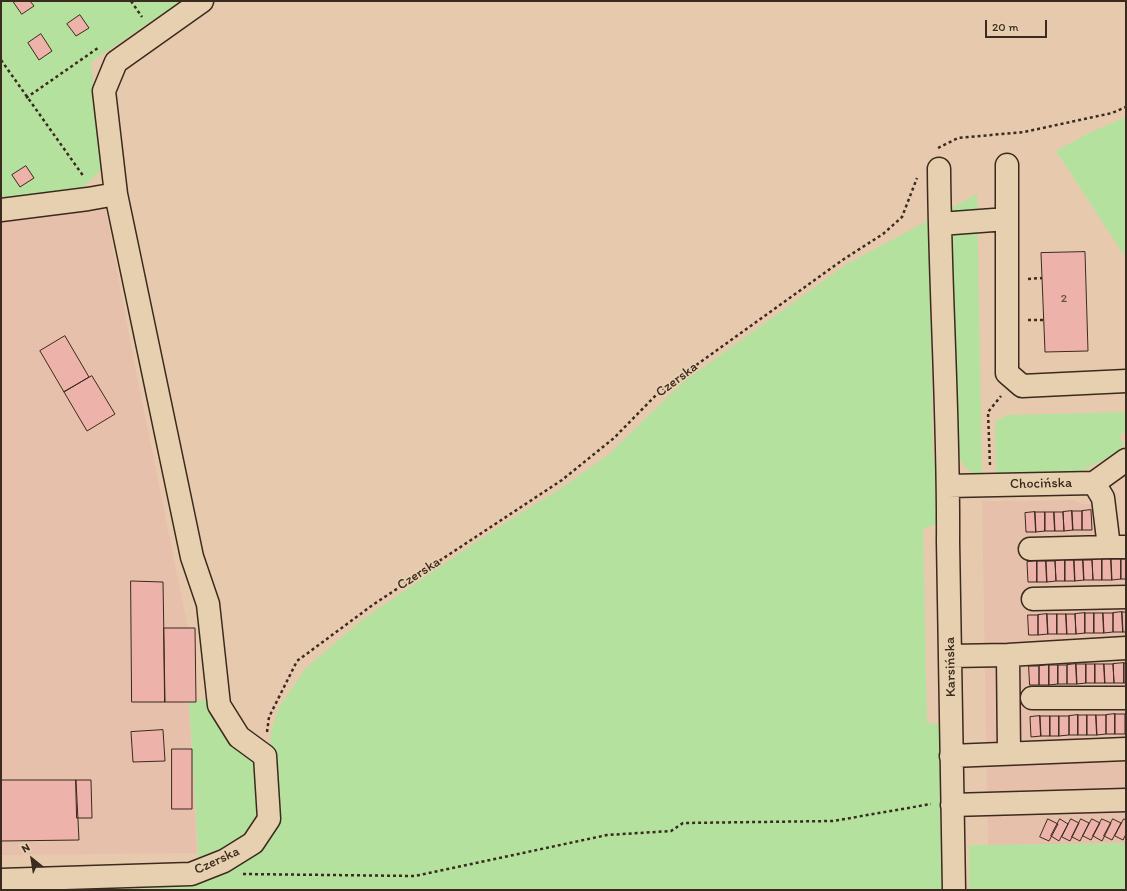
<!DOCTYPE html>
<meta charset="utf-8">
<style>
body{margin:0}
#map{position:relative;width:1127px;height:891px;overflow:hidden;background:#e7caae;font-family:Itim,sans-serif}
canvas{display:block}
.frame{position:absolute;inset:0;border:2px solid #3b2a1e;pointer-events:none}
.north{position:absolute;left:12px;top:839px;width:40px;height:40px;-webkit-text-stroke:3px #e6d0af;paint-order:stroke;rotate:330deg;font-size:11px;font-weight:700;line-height:16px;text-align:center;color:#3b2a1e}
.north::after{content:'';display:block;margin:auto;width:14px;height:18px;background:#3b2a1e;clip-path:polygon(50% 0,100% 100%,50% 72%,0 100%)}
.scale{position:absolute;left:985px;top:20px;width:62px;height:18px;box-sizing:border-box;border:2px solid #3b2a1e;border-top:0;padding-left:5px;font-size:12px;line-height:14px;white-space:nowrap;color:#3b2a1e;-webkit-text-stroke:3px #e6d0af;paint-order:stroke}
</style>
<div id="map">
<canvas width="1127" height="891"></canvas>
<div class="frame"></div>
<div class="north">N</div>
<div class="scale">20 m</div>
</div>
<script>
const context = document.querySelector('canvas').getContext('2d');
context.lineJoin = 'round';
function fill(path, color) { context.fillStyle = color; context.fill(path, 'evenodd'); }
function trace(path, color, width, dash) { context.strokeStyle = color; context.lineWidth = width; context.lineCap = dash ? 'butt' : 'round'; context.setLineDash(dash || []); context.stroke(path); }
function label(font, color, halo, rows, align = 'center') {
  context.font = font + ' Itim,sans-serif'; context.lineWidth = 3.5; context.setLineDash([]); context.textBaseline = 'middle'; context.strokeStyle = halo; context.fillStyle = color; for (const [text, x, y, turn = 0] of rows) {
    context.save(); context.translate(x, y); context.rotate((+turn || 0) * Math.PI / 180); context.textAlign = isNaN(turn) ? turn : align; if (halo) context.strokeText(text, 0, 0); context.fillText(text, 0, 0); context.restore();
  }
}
fill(new Path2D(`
 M105,205L132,351L188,628L189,702L197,853L1,855V218Z
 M1070,500H1075L1082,504H1092L1093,506L1097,518L1096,537L1126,535V843L988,845L982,501Z`), '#e6c0aa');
fill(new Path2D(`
 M1,1H181L91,62L104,167L88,183L68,196L1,204Z
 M1126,117V258L1056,151L1087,134Z
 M977,194L982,475C971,474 964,468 960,458L958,422L953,421V207Z
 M929,220L933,459H938L937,524L923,529L927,723C933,723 937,722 940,727L944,850L942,890H5L200,884L189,702L209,699L270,753L271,732L279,707L306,668L363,619L494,530L560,489L608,455L683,382L847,264Z
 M1126,412V431L1119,436L1123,443L1122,450L1120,452L1081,471L1066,474H996L995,422L1007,415Z
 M1126,843V890H969V845Z`), '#b5e19e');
const building = new Path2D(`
 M13,1H30L34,6L22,14Z
 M80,15L89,28L76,36L67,24Z
 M41,34L52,51L39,60L28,43Z
 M26,166L34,178L20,187L12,175Z
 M1085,252L1088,351L1045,352L1041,253Z
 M65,336L89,377L64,392L40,351Z
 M92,376L115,414L87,431L64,392Z
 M1091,510L1092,530H1082V511Z
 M1072,511L1073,530L1064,531L1063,512Z
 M1072,511H1082V530H1073Z
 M1035,512L1036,532H1026L1025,513Z
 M1035,512H1045V531L1036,532Z
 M1045,512H1054L1055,531H1045Z
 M1054,512H1063L1064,531H1055Z
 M1102,559V580H1093L1092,560Z
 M1102,559H1111L1112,580H1102Z
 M1111,559H1121V579L1112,580Z
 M1121,559H1126V579H1121Z
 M1065,560H1074L1075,581H1065Z
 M1065,560V581H1056L1055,561Z
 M1074,560H1083L1084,580L1075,581Z
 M1083,560H1092L1093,580H1084Z
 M1037,561H1046L1047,582H1037Z
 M1037,561V582H1028L1027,562Z
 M1046,561H1055L1056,581L1047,582Z
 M131,581L163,582L165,702H132Z
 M1122,612L1123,632H1113V613Z
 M1122,612H1126V632H1123Z
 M1085,613V633L1076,634L1075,614Z
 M1085,613H1094V633H1085Z
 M1094,613H1103L1104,633H1094Z
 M1103,613H1113V632L1104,633Z
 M1047,614L1048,634L1038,635V615Z
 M1047,614H1057V634H1048Z
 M1057,614H1066L1067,634H1057Z
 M1066,614H1075L1076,634H1067Z
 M1028,615H1038V635H1029Z
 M164,628H195L196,702H165Z
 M1124,663V683H1114L1113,664Z
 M1124,663H1126V683H1124Z
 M1076,664H1086V683L1077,684Z
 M1076,664L1077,684H1067V665Z
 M1086,664H1095V683H1086Z
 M1095,664H1104L1105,683H1095Z
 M1104,664H1113L1114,683H1105Z
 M1049,665V685H1039V666Z
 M1049,665H1058V684L1049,685Z
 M1058,665H1067V684H1058Z
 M1029,666H1039V685H1030Z
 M1115,714V734H1106V715Z
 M1115,714H1125V734H1115Z
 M1078,715H1087V735H1078Z
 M1078,715V735H1069V716Z
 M1087,715H1096L1097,735H1087Z
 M1096,715H1106V734L1097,735Z
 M1040,716H1050V736H1041Z
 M1040,716L1041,736L1031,737L1030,717Z
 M1050,716H1059V736H1050Z
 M1059,716H1069V735L1059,736Z
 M163,730L165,761L133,762L131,732Z
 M172,749H192V809H172Z
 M1,780H76L79,840L1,841Z
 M76,780H91L92,818H77Z
 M1048,819L1058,824L1049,841L1040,837Z
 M1060,819L1068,824L1059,841L1051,836Z
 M1071,819L1079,823L1070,841L1062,837Z
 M1081,819L1089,823L1080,841L1072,837Z
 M1092,819L1100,823L1091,840L1083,836Z
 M1102,819L1111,823L1102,841L1093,836Z
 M1113,819L1121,823L1112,840L1104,836Z
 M1124,819L1126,820V834L1123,840L1115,836Z`);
fill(building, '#edb2aa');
trace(building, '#3b2a1e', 1);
const minor = new Path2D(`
 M1007,165V373L1022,386L1126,381
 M939,169C940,293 949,417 948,541L954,890
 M1,210L88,199L116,194
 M940,224L1007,219
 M1094,483L1103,498L1109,547H1126
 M948,486L1094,483L1126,460
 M1030,549L1109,547
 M1033,599L1126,597
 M1008,655L1009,753
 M951,656L1008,655L1126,648
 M1032,698H1126
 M951,756L1126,749
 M952,805L1126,800
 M1,880L191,874L224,861L253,843L269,819L265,756L239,737L219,705L208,604L192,557L116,194L104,91L116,62L202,1`);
trace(minor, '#3b2a1e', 25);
trace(new Path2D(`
 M131,1L142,17
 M1,60L84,177
 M26,98L98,48
 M938,148L958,138L1024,132L1112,113L1126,107
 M1028,279L1042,278
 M1028,320H1043
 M990,465L988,412L1001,396
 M267,732L269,717L297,661L374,604L562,480L614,438L660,391L844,259L883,234L902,217L917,178
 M243,874L415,876L607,835L671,831L683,823L833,821L931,804`), '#3b2a1e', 2.5, [3, 3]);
trace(minor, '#e6d0af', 22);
label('12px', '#684c41', null, [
 ["2",1064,299]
]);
label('14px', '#3b2a1e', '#e6d0af', [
 ["Czerska",677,380,-37],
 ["Chocińska",1041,484,-1],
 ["Czerska",419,574,-33],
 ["Karsińska",951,667,-91],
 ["Czerska",217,861,-25]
]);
</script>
